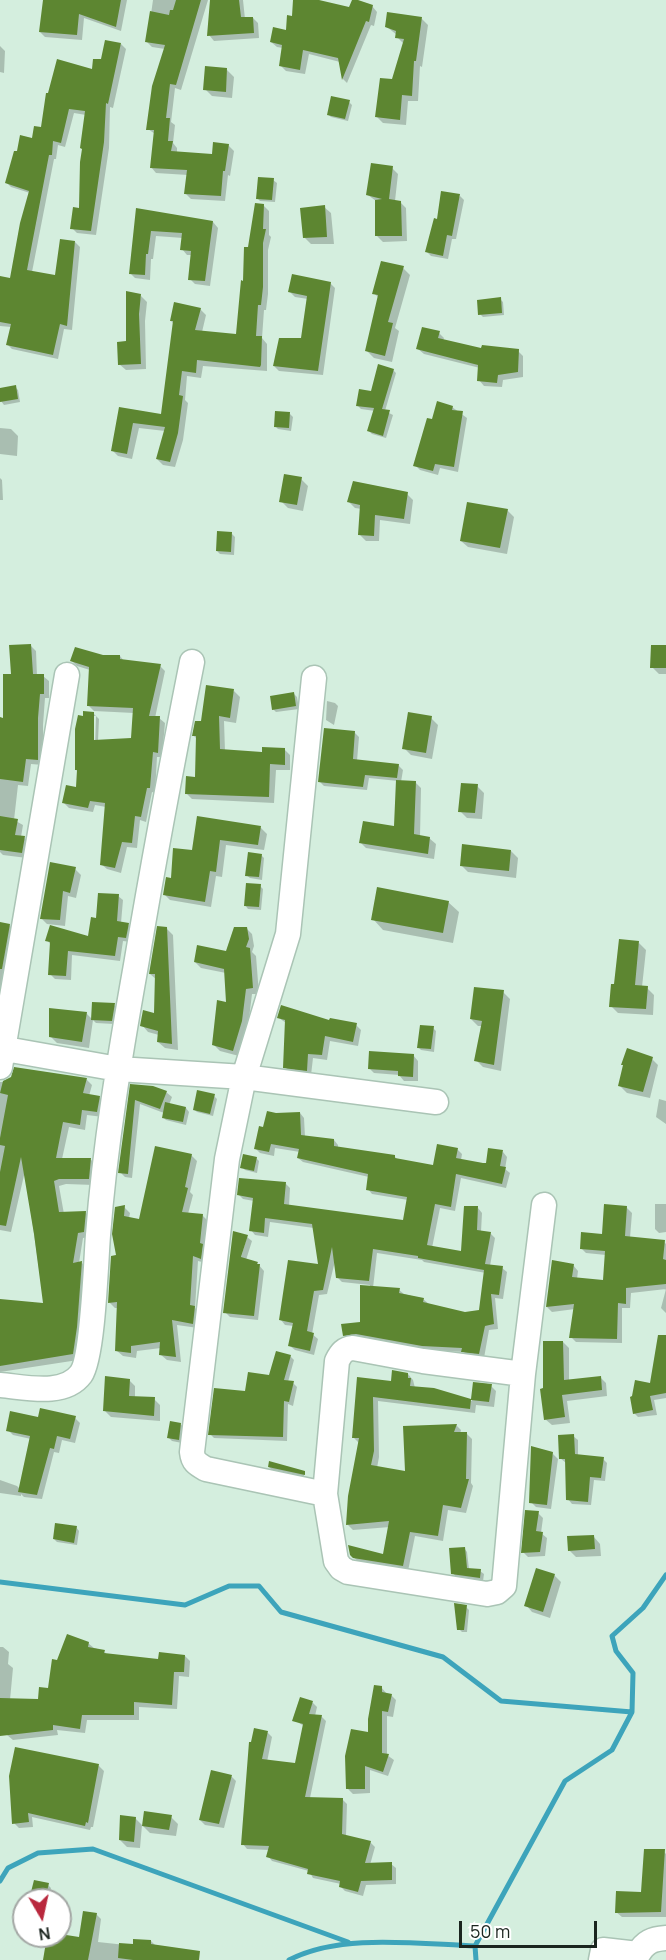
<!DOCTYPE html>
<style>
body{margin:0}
#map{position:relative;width:666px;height:1960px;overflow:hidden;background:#d4eede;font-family:Manrope,sans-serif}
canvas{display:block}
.north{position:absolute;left:12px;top:1888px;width:60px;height:60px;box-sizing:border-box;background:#fff;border:2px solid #a4a8a5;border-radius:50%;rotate:171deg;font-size:16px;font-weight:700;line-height:24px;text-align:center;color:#1b251f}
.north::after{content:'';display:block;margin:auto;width:21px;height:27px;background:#b9283d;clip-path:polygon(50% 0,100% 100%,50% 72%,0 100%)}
.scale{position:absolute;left:459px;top:1921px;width:138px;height:27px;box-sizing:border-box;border:3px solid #1b251f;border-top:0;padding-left:8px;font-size:18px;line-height:21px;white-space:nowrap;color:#1b251f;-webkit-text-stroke:4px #fff;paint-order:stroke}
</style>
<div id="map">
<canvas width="666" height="1960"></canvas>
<div class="north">N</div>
<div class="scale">50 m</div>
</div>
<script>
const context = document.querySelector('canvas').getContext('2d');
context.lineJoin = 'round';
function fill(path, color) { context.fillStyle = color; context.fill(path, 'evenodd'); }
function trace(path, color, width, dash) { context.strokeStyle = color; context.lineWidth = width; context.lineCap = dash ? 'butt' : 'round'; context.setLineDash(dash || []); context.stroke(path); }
fill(new Path2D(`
 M44,0H127L121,31L84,18L82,40L45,37L40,32Z
 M153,0H208L181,90L175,88L171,122L175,125L173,143L177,148V153L213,156L228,145L234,151L230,176L228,175L225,201L191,199L185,193L188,175L156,173L151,167L155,134L148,129L165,49L152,47L147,42Z
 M212,0H243L245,19L253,18L258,23L259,38L214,41L209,35Z
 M295,0H312L350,9L354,0L372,6L377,12L374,26L371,25L347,83L343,79L340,62L309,54L305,74L286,71L280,65L283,48L277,47L271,42L287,32L293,18Z
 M422,19L428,25L422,67L420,66L418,101H408L406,125L383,123L377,117L393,80L404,44L397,37V35L387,27Z
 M121,44L126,49L113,108L110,107L109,148L96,235L77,233L72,228L80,209L86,115L74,113L65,147L58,145L56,159H54L32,272L57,276L75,242L80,247L72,330L64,329L58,359L12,349L7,344L11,327L0,326V277L11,280L30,193L11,187L6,182L43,128L103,61Z
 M0,46L5,51L4,73L0,72Z
 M227,70L234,77L232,98L212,96L205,89Z
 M349,102L352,105L348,121L331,117L328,114Z
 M392,168L398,174L395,201L400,202L406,208L407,241L383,242L377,236L376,201L368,195Z
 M273,180L277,183L275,202L260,201L257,198Z
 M460,196L464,200L456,239H452L448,259L431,256L427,252L438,221Z
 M263,205L269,211V235L271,237L268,250V294L266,310H264L262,338L267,344V371L203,366L201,378L187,376L185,400L188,403L183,440L175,467L163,465L157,459L165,431L139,428L132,459L118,456L112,450L120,409L162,415L174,324L171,321L200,309L206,315L202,332L238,335L249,249Z
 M324,207L331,213L334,244H311L304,237Z
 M137,210L213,222L218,228L210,286L195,284L190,279L192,255H187L182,249L183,238L156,236L153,259H151L150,280L135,278L130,273Z
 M403,268L410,275L395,328L399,331L392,362L374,358L367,351L379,298L374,293Z
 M330,283L335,288L323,375L279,371L274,366L303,340L308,299L295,297L290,292Z
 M141,296L147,302L145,321L146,369L126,370L119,364L128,343Z
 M500,299L503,302L504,315L483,317L480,314Z
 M439,333L444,338L443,341L483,350L518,351L523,356V377L503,380L502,387L484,386L479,380L480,368L424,354L418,349Z
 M393,370L396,373L385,411L393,415L386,438L372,434L369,431L375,411L361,409L358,406Z
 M15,387L18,390L20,402L4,405L1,401L0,390Z
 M452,407L467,418L458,472L440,468L438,475L420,470L415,465L433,421Z
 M290,414L293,417L291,431L278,429L275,426Z
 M0,428L11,429L18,436L17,456L0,454Z
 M0,478L2,480L3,500H0Z
 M301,479L308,486L303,511L288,508L281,501Z
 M407,494L413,500L410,524L380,520L379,541H366L360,535L362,509L355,508L349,502Z
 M507,510L514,517L507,554L468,547L461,541Z
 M232,534L235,537L234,555L220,554L217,551Z
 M31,646L36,651L37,676H43L49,681V698H45L43,725V765L31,764L28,786L18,785L14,820L23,825L21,837L24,838L30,843L27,858L3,855L0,852V719L4,720L12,675Z
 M666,647V674H659L652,667Z
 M76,649L103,656H120L124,661L160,666L165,671L155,718H159L165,723L162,757H157L155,793L152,792L146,822L140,820L137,848L127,847L121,873L107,869L101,864L106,807L95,805L93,812L69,808L64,803L67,787L77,789L79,772L76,770V729L79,717L84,718V713H93L99,719L98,741L132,740L134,713L94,711L89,706L90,670L77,666L72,661ZM93,716H96L95,747H92Z
 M234,691L240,697L236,723L224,721L225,751L263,754L284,749L290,755V770H276L274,803L192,799L186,793L197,778L198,740L194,736Z
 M294,694L297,697L299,709L276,712L273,709Z
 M327,701L335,703L338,706L334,725L326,720Z
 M431,718L438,725L432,759L411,755L404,748Z
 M354,732L359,737L357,761L398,765L403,770L401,782H415L421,788L420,837L429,838L436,844L434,859L366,848L360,842L396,828L398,781L369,778L367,790L324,786L319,781Z
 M477,786L484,793L482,819L467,818L460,811Z
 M199,818L261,828L267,834L264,850L226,845L222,877L216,876L211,907L170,900L164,894L172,880L193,852Z
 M511,851L518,858L516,878L468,872L461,865Z
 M261,855L264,858L262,880L250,878L246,875Z
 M75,869L81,875L76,898L68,896L65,926L47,924L41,918Z
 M260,886L263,889L261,910L248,909L245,905Z
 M118,896L123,900L121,923L128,925L133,930L131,942L123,941L120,961L72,955L71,980L55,979L50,974L51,945L47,940L89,938L97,919Z
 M448,902L459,912L453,943L383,930L373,919Z
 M0,924L9,925L15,931L0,1006Z
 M166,928L173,935L178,1050L165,1048L158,1042L159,1035L148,1032L142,1025L155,1015L157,980L150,974Z
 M246,928L252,934L254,946L252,952L256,956L259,994H252L248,1027L239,1056L220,1051L213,1044L228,1003L226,973L201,968L195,962L227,953Z
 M639,943L646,950L642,987L647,988L654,995L653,1015L618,1013L611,1006L616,986Z
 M503,992L510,999L501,1071L483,1067L476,1060L482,1026H478L471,1019Z
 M114,1005L117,1008L114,1024L96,1023L93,1020Z
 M86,1013L93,1020L89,1048L57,1043L50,1036Z
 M279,1018L356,1025L361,1030L358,1046L330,1041L327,1060L313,1058L311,1075L290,1072L285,1067L286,1023Z
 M433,1028L436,1031L434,1052L421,1050L418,1047Z
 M413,1055L418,1061V1081H404L399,1075L374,1073L369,1068Z
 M651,1058L658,1065L650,1098L627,1093L620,1086Z
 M86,1079L92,1085L89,1096L99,1097L105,1103L103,1117L87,1115L85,1130L69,1127L62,1159L91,1160L97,1165L94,1185L66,1184L59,1186L64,1214L85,1212L91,1218L89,1237L83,1238L79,1263H82L87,1269L78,1360L0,1372V1301L44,1304L25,1171L11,1232L0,1230V1082Z
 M132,1086L166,1092L172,1097L169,1105L186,1108L189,1112L186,1125L166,1120L163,1117L164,1113L140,1104L132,1178L125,1177L120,1172Z
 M214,1096L217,1099L213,1116L197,1112L194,1109Z
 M659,1099L666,1101V1124L656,1117Z
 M300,1113L304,1118L305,1137L334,1140L338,1145V1148L395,1157L399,1161L434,1167L457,1149L462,1154L461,1160L487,1164L503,1152L507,1157L505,1169L510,1173L506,1188L461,1178L455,1211L440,1208L432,1248L462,1253L478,1208L482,1213L481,1232L490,1233L495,1238L490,1266L502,1268L507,1272L503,1299L495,1298L498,1329L489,1330L484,1358L467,1356L464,1352L427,1350L349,1340L344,1335L362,1323L370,1285L342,1282L337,1277L335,1261L327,1294L319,1295L312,1334L318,1339L314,1355L295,1350L290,1346L294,1326L285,1325L281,1320L320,1266L314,1228L270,1222L268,1237L255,1235L251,1230L254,1201L243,1199L239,1195L285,1183L290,1188L289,1206L404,1222L408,1200L372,1194L368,1189L369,1177L303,1162L298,1158L300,1152L275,1148L274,1156L260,1153L255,1148L265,1128L276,1114ZM377,1253L422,1260L424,1262L486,1273L481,1311L464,1313L429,1304L423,1299L404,1294L399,1290L373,1288Z
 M191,1155L197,1161L190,1192L193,1195L188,1214L202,1215L208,1221L206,1263L198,1261L195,1308L200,1313L198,1328L177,1325L181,1362L167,1360L161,1355V1348L137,1351L136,1358L123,1356L117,1351L118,1308H115L109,1302L118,1256L124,1207L130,1213L129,1218L140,1220Z
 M256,1158L259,1161L257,1173L245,1170L242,1167Z
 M655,1204H666V1232L659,1233L655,1229Z
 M626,1207L632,1213L630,1238L664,1242L666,1244V1313L661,1308L666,1289L631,1293L630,1308H622V1343L576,1342L571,1337L575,1309L552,1312L547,1307L573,1265L578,1271L577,1279L604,1282L606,1255L586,1253L581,1248L603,1235Z
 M247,1237L252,1241L246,1260L257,1263L264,1271L258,1320L230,1317L225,1312Z
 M660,1335L663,1338L666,1349V1398L654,1400L657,1415L638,1417L634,1413L651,1384Z
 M563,1342L569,1348V1381L600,1377L606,1383L607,1396L567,1401L570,1423L552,1425L545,1419V1389Z
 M290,1356L294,1360L288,1382L293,1383L297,1387L293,1406L288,1404L287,1441L214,1438L210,1434L246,1393L271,1377Z
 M408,1374L413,1380L415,1388L434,1390L472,1401L474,1384L491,1386L496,1391L494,1407L476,1405L475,1413L378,1401L379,1457L377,1468L407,1472L456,1425L461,1430L460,1434H467L472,1439L471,1483L473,1486L466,1513L448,1510L443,1541L415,1536L408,1571L360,1563L351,1555L384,1556L390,1527L353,1530L348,1525L350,1496L359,1443L354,1438L358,1379L392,1382Z
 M129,1380L135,1386V1398L154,1399L160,1405V1421L111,1417L105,1411Z
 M75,1418L80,1423L75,1443L62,1440L59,1453L54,1452L42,1499L24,1497L21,1494V1496L0,1493V1480L17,1486L20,1489L31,1439L13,1435L8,1430L39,1419Z
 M180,1424L184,1427L182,1443L172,1441L169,1438Z
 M573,1436L578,1440V1456L603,1459L607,1463L605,1481L594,1480L591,1505L572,1504L568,1499L566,1463L560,1458Z
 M553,1454L558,1459L551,1509L536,1507L531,1502Z
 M269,1467L304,1472V1477L272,1470Z
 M538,1513L543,1518L541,1533L547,1538L545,1556L528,1557L523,1552Z
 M76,1527L79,1531L77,1545L57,1542L54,1539Z
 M594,1537L600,1544L601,1556L576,1557L569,1550Z
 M464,1548L467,1552L469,1569L480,1571L484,1574L483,1581L456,1577L453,1573Z
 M554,1575L561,1582L550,1618L532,1612L526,1605Z
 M466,1607L469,1610L467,1632H462L459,1629Z
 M88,1643L94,1648L104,1651L107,1655L159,1660L185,1656L190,1661L189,1677L179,1676L177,1709L139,1707V1720H87L85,1733L57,1730L58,1735L13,1740L7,1735L0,1715V1647H3L9,1652L8,1664L13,1668L10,1700L40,1701L49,1690L58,1662Z
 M381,1687L387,1694L391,1695L396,1700L393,1717L387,1716V1755L394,1760L388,1776L370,1770V1793L353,1794L348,1789L370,1734Z
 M301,1699L313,1703L317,1707L315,1716H321L326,1721L310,1798L342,1799L347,1804L346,1836L370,1842L375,1847L370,1865L391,1864L396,1868V1884L366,1885L363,1896L345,1891L340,1886L341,1884L313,1878L309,1871L272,1861L268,1856L269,1850L247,1849L243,1844L255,1730L268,1733L272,1737L267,1762L296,1765L304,1726L294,1720Z
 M99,1766L104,1771L93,1827H91L90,1830L32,1817L33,1827L19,1828L14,1823L11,1785Z
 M212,1772L232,1777L236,1781L224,1828L205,1825L200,1820Z
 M171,1817L178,1824L176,1836L150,1833L143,1826Z
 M135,1818L142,1825L140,1848L127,1847L120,1840Z
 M662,1850L666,1854V1917H622L616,1912L642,1894Z
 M48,1885L51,1888L48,1900H30Z
 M23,1900H25L24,1928L17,1925Z
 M96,1914L101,1919L98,1942L135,1946L151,1941L156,1946L163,1960H45L49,1936L60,1935L80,1938Z`), '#0003');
trace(new Path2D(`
 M0,1582L185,1605L229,1586H259L281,1612L443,1657L501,1701L632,1712
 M0,1881L8,1868L38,1853L93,1849L348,1942
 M289,1960C340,1933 418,1944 475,1946
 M476,1960L475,1946L565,1781L612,1750L632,1712L633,1673L616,1651L612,1636L643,1608L666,1575`), '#3da4bb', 5);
fill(new Path2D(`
 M43,0H121L116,27L79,14L77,35L39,32Z
 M176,0H201L176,85L170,84L166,118H170L168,141H173L171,151L212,154L213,142L229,144L225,171H223L221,196L184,194L187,170L150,168L154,130H146L152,86L165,45L145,42L150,11L169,15L170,10H173Z
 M210,0H239L241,17H253L254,33L207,36Z
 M293,0H319L349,7L352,0H358L373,5L369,22L366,21L342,80L338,58L303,50L300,70L279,66L282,45L270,42L273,27L286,30L287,15L292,16Z
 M387,12L422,17L416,61H414L412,96L402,95L400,120L375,117L380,78L392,79L404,39L395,38L396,31L385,27Z
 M105,40L121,43L108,104L106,103L104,142L91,231L70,229L73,207L79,208L80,162L82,149L80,148L85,111L69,109L61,143L53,141L52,155H49L27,270L55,275L60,239L75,241L67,326L60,324L53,355L6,345L11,324L0,322V276L10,278L20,223L29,191L5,183L14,151H17L20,135L32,138L34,126L41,127L46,93H48L57,59L92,69L93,59H101Z
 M205,66L227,68L226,92L203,90Z
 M331,96L350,100L345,119L327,115Z
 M371,163L393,166L389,199L401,201L402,236H375V200L382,199L366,195Z
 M258,177L274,178L272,200L256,199Z
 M441,191L460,194L452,236L447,235L443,256L425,252L434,218L437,219Z
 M255,203L264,204L263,229H266L263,243V287L261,305H258L256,336H262L261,365L260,367L197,360L196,373L182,371L179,395L183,396L178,433L170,462L156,459L165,427L133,423L127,454L111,451L119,407L161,414L173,321H170L174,302L201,308L195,330L236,334L241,280L243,281L244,247H248Z
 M325,205L327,237L303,238L300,208Z
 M136,208L213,221L205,281L188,280L191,251L180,250L182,233L151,231L148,254H146L145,275L129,274Z
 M381,261L404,266L388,322L393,323L385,356L365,351L378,295L372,294Z
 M292,274L331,282L318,371L273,366L279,338H301L307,296L288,292Z
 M126,291L141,294L139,314L141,364L118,365L117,342L126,341Z
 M501,297L502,313L478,315L477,300Z
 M422,327L440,331L438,338L481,348L482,345L519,349L518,372L498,375L497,383L477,381L478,365L416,349Z
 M378,364L394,369L382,409L390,410L383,436L367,431L374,408L356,406L359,389L371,391Z
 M16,385L18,399L0,402V388Z
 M437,401L453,406L452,410L463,411L454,467L435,464L433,471L413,466L427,418L432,419Z
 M275,411L290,412L289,428L274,427Z
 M284,474L302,477L297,505L279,502Z
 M353,481L408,492L404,519L375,515L374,536L358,535L360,505L347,502Z
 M467,502L508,509L500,548L460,541Z
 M217,531L232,532L231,552L216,551Z
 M31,644L33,674H44V694H40L38,718V760L26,759L23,782L0,779V717L3,718V674H11L9,645Z
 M651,645H666V668H650Z
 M75,647L103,655H120V659L161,664L149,716H160L158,753L153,752L150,788H147L141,817L135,816L132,843L122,842L115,868L100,865L105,803L90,801L88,808L62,803L66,785L76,787L77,770H75V729L78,715L83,716V711L94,712V740L131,738L133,708L87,706L89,667L70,661Z
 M206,685L234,689L230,718L219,716L220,749L262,752V747L285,748V765L270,764L269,797L185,794L186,776L195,777L196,736H192L195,721H201Z
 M294,692L296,706L272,710L270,696Z
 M408,712L432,716L426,753L402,749Z
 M324,728L355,731L353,759L399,764L397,778L365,775L363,787L318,782Z
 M396,780L416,781L414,834L430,837L428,854L359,843L363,821L394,826Z
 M461,783L478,784L475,813L458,812Z
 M0,816L18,819L15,835L25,836L22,853L0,850Z
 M197,816L261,826L258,845L220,840L216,872L210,871L205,902L163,895L166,877L171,878L173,848L192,850Z
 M462,844L511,850L509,871L460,866Z
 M248,852L262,854L259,877L245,876Z
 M50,862L76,867L70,893L63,891L60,920L40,919Z
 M246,883L261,884L259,907L244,906Z
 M377,887L449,901L443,933L371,920Z
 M98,893L119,894L117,921L129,923L126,938L118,937L115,956L68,951L66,976L48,975L50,942L45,941L50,925L88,936L91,917L96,918Z
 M0,922L10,924L2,969H0Z
 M157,926L167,927L172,1044L157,1042L158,1031L140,1026L143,1010L154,1013L155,974H149Z
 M234,927H247L249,939L246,947L250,948L253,988L246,989L242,1021L233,1051L212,1045L217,1000L226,1002L224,969L194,962L197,945L226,951Z
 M619,939L639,941L635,985L648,986L646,1009L609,1007L611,984H614Z
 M474,987L504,990L494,1065L474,1061L482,1021L470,1019Z
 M92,1002L115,1003L112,1021L91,1020Z
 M281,1005L329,1020L330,1018L357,1023L353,1042L325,1036L322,1055L308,1054L307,1071L283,1068L285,1020L277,1018Z
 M49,1008L87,1012L82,1042L49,1037Z
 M420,1025L434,1026L431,1049L417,1048Z
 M627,1048L653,1057L643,1092L618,1086L623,1065H621Z
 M369,1051L414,1054L413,1077L398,1076V1071L368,1069Z
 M14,1067L87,1078L83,1093L100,1096L97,1112L82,1110L80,1125L63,1122L56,1158H91L89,1179H59L54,1181L59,1212L86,1211L84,1232L78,1233L73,1263L82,1261L77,1327L73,1354L0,1366V1299L43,1303L34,1234L21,1157L6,1226L0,1225V1172L5,1146L0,1145V1138L8,1095L0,1093L3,1081L11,1077Z
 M130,1084L153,1086L167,1091L160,1109L135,1100L128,1174L118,1173Z
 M197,1090L215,1094L210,1114L193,1110Z
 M165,1102L186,1107L183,1122L162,1118Z
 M267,1111L276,1113L300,1112L301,1135L334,1139V1146L395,1155V1158L433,1165L437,1144L458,1148L456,1158L483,1163H486L488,1148L503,1150L500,1166L506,1167L502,1184L456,1174L451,1207L435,1204L427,1245L461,1251L464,1206H478L477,1230L491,1232L485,1264L503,1266L499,1295L491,1294L494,1324L485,1326L479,1354L461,1352L462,1348L422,1346L356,1334L343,1336L341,1324L360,1322V1285L400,1288L399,1293L424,1298L423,1302L465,1312L479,1310L484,1270L418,1258V1256L373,1249L369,1281L336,1278L332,1247L323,1290L314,1291L307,1331L314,1333L310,1351L288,1346L293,1323L279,1320L288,1260L318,1264L312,1224L265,1218L264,1233L249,1231L253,1198L237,1195L239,1178L286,1182L284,1204L403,1220L407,1197L366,1190L368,1174L297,1158L299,1149L271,1144L269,1152L254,1149L259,1126L263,1127Z
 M155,1146L192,1154L185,1187L188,1188L182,1212L203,1214L200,1243L203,1244L201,1259L193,1256L190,1305L195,1306L193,1324L172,1320L176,1357L159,1355L160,1342L131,1346V1353L115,1351L117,1302L108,1303L111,1256L116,1255L112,1234L115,1207L125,1205L124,1216L139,1219Z
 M243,1154L257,1157L254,1171L240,1168Z
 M604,1204L627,1206L625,1236L665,1240L663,1259L666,1260V1284L626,1288V1304L618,1303L617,1339L569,1338L574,1304L546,1307L552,1260L574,1264L572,1277L603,1280L605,1251L580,1249L581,1232L602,1234Z
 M233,1231L248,1235L241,1257L258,1262L257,1264H260L254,1316L223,1313Z
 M658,1335H666V1393L650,1396L653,1410L633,1414L630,1397L632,1396L635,1380L650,1383Z
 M543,1341H563L564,1380L601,1376L602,1390L562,1395L565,1417L544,1420L540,1389L543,1388Z
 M276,1351L291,1355L284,1380L294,1381L289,1402L284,1401L283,1437L208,1435L214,1388L245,1391L248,1372L269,1375Z
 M392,1370L408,1373V1378H411L410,1386L434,1388L471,1399L473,1382L492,1384L489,1402L471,1400L470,1409L373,1397L374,1451L371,1465L405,1471L403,1426L457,1424L454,1432H467L466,1479H469L461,1508L443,1505L438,1536L410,1532L403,1566L353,1558L350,1555L348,1545L383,1554L389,1521L346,1525L348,1496L359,1438H352L357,1377L391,1381Z
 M105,1376L130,1379L129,1396L155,1397L154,1416L103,1411Z
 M40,1408L76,1416L70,1439L57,1436L54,1449L50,1448L37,1495L18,1492L30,1436L6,1431L10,1411L38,1417Z
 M170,1421L181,1423L179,1440L167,1438Z
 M574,1434L575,1454L604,1457L601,1478L590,1477L588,1502L566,1500L565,1459H559L558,1435Z
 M531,1446L553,1452L547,1505L529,1503Z
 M269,1461L305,1471V1475L268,1467Z
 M525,1510L539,1511L536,1531L543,1532L540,1552L521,1553Z
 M55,1523L77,1526L74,1543L53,1539Z
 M594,1535L595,1549L568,1551L567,1536Z
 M465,1547L467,1568L481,1569L480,1578L451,1574L449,1548Z
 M536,1568L555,1574L543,1612L524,1606Z
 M454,1603L467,1605L464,1630H457Z
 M67,1634L89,1642L88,1647L105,1650L104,1653L158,1659L159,1652L185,1655L184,1672H174L172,1705L134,1702V1715H82L80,1729L53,1725V1730L0,1736V1698L38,1699L39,1687L48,1688L52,1659L57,1660Z
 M374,1685L382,1686V1692L392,1694L388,1712L382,1711V1753L389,1754L383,1772L365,1766V1789H346L345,1756L351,1729L368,1732V1719Z
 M300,1697L313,1701L309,1714L322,1715L305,1797L343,1798L342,1834L371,1841L365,1863L392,1862V1880L361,1881L358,1892L339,1887L340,1881L307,1874L308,1869L266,1857L269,1846L241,1845L249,1742H251L254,1728L268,1731L262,1759L295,1763L303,1724L292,1721Z
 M15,1747L99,1764L88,1823L86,1822L85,1826L28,1813L29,1822L12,1824L9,1776Z
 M211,1770L232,1775L219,1824L199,1820Z
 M144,1811L172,1815L169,1830L142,1826Z
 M120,1815L136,1817L134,1842L119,1840Z
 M644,1849H665L661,1912L615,1913L616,1891L641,1892Z
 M34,1880L49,1883L45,1900H29Z
 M83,1911L97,1913L88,1960H43L47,1936H60V1934L79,1937Z
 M133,1939L151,1940V1944L200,1951L199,1960H133L118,1958L119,1943L133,1944Z`), '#5d8631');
const minor = new Path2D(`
 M314,678L288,934L244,1077L227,1159L192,1452C193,1462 197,1464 206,1469L325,1494
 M0,1048L118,1069L244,1077L436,1102
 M0,1067L67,675
 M523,1374L423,1361L353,1348C344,1349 341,1353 337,1361L325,1494L336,1561L341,1568L348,1572L487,1594L497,1592L504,1586L523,1374L544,1205
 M0,1385C25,1387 64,1397 81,1374C93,1357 96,1260 98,1235C105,1144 120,1055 136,965C153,864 172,763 192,662
 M601,1960L603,1950L638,1954C645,1942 652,1939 666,1938`);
trace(minor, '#aac4b5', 27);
trace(minor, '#fff', 24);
</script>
